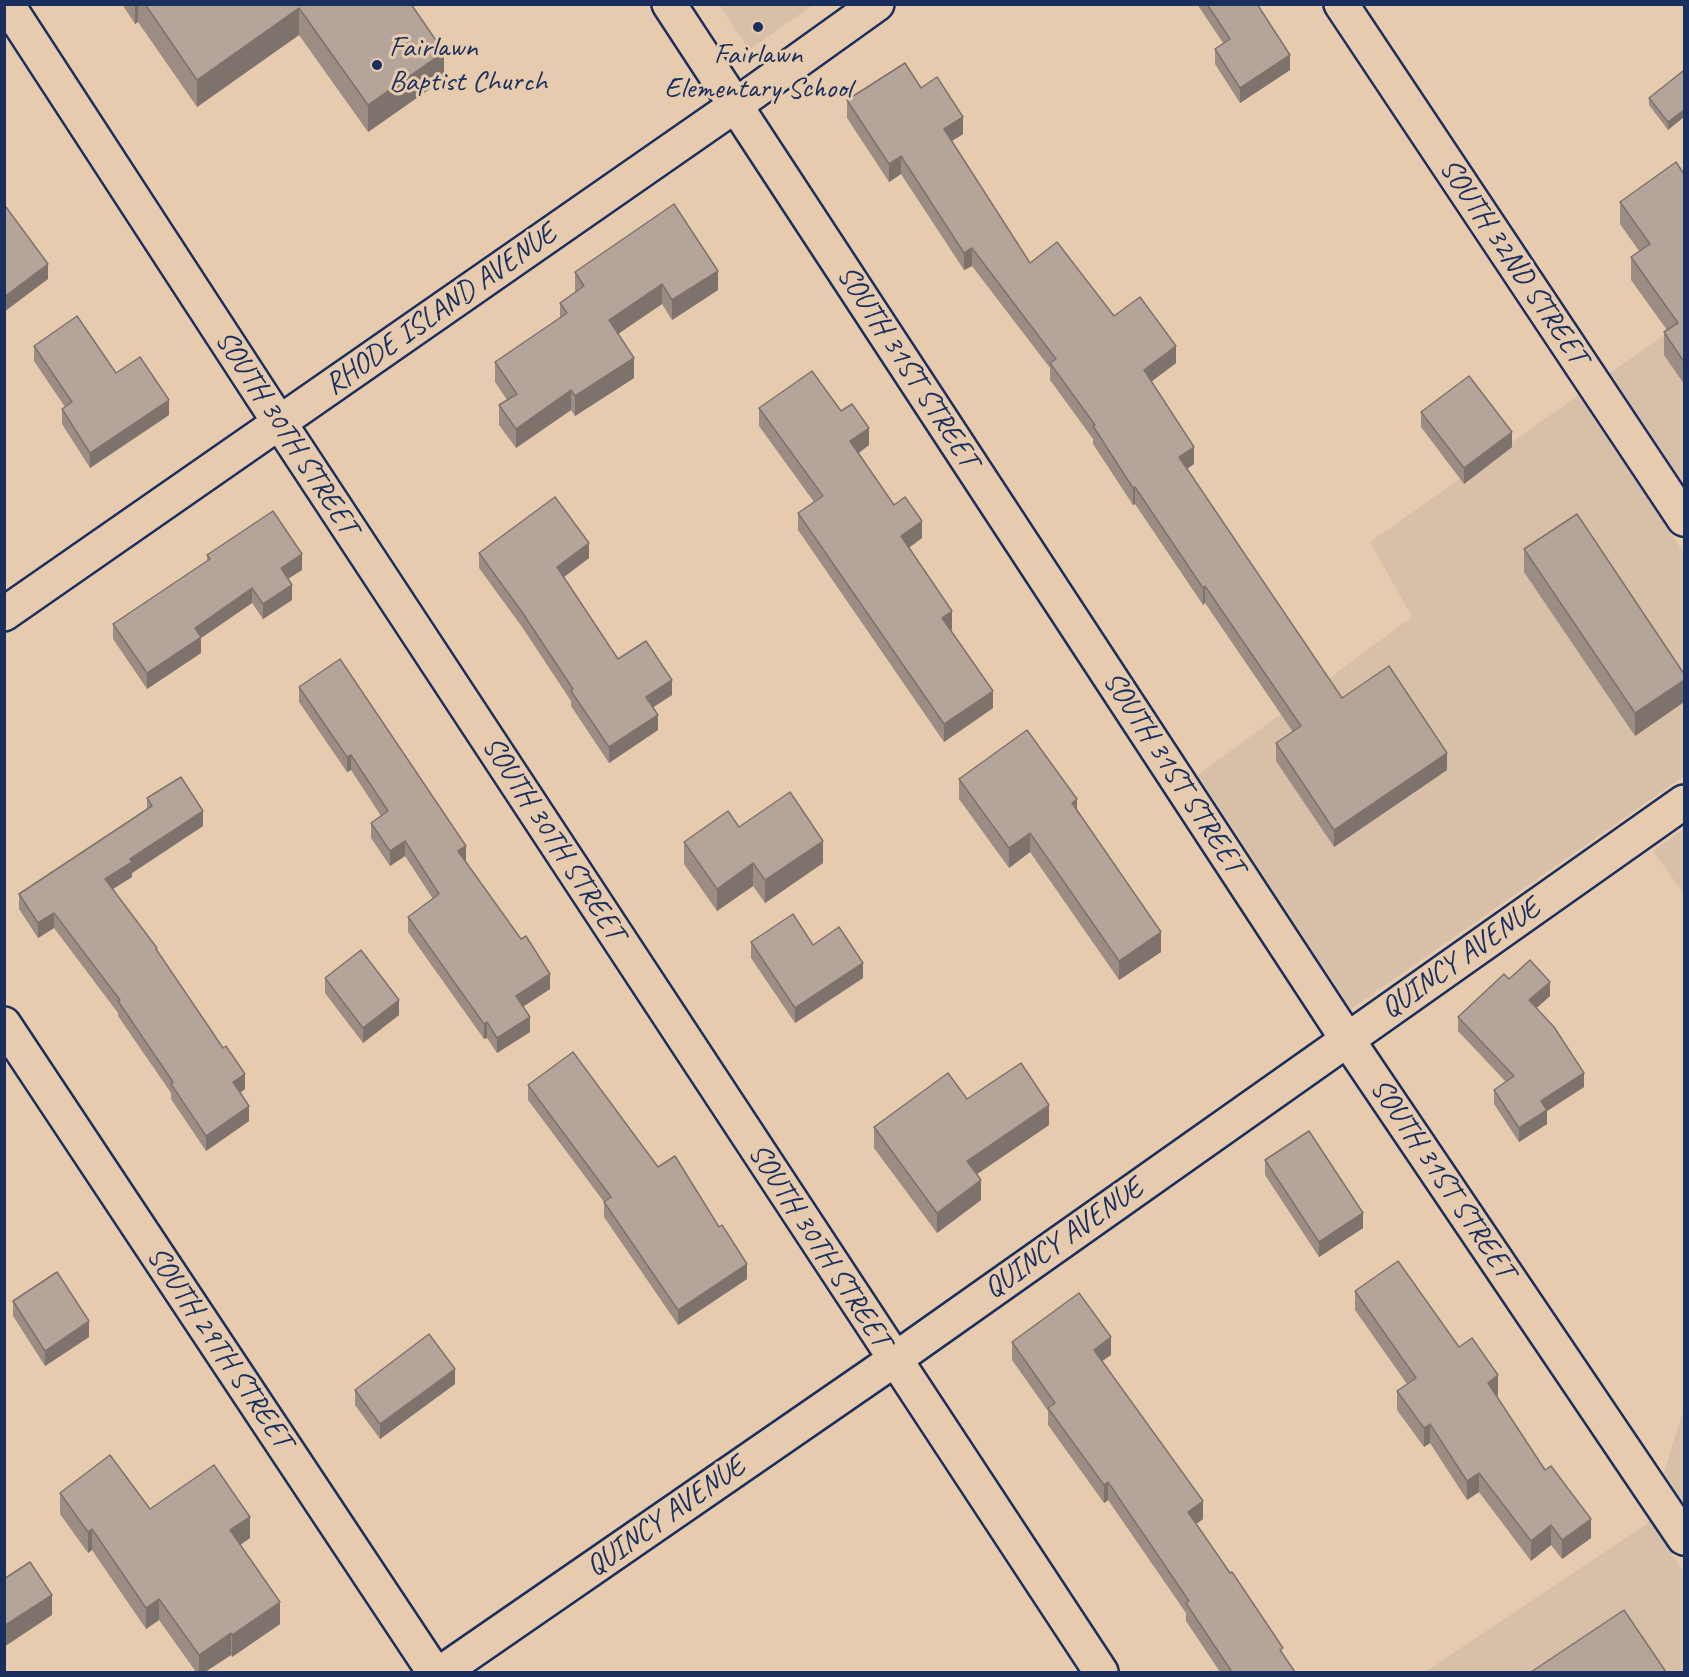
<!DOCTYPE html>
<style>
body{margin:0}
#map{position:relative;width:1689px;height:1677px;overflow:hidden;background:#e7cbae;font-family:Caveat,sans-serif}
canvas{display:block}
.frame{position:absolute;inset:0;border:6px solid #1b2f5e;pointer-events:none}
</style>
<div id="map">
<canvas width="1689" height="1677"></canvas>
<div class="frame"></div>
</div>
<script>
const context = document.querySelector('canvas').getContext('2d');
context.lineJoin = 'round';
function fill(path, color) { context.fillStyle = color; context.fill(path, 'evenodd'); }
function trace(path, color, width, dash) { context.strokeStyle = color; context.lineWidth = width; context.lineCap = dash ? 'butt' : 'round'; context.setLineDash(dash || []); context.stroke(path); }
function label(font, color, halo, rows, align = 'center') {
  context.font = font + ' Caveat,sans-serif'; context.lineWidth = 6; context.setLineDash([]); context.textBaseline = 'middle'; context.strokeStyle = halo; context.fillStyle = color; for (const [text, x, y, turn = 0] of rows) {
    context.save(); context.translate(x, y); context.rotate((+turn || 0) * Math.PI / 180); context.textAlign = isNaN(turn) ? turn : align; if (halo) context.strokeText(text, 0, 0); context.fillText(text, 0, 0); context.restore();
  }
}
fill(new Path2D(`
 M719,5H813L749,50Z
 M1684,321V484L1610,373Z
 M1579,395L1684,553V776L1351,1009L1198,775L1412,617L1370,542Z
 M1684,829V894L1653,851Z
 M1684,1408V1503L1664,1472Z
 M1649,1519L1684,1572V1672H1425L1648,1523Z`), '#d8bfa8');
const minor = new Path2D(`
 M7,4L279,422L1101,1672
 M669,4L1347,1039L1684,1538
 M1341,4L1684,519
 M4,614L736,105L877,4
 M4,1024L434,1672
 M442,1672L894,1360L1684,802`);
trace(minor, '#1b2f5e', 38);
trace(minor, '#e7cbae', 33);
fill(new Path2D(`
 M122,4H411L444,79L368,132L299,35L197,107L138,22L135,24Z
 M1197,4H1260L1258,6L1290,70L1240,103L1215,64V49L1223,43Z
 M1683,71L1668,130L1649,105V98Z
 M921,88L963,134L952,141L1030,263L1114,316L1176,363L1151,382L1194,464L1187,469L1342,698L1447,770L1334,847L1276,761V743L1293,732L1205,603L1203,605L1135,504L1133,505L1093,444V439L1050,380V368L972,266L964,270L901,174L889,182L847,118V100Z
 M1684,174V384L1664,355V332L1667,330L1631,280V257L1639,251L1620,224V202Z
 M575,272L718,290L672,320L662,304L618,334L634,378L575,416L571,410L516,448L499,425V405L507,400L495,382V362L560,318V303L575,292Z
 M34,346L116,373L169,415L90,468L62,424V409L65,407L34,361Z
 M759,408L841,411L869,445L859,453L894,505L922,538L909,548L952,629L951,630L993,708L944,742L798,530V513L814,502L759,426Z
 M1421,412L1512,447L1464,484L1421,427Z
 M1524,549L1684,674V702L1635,736L1524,572Z
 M479,553L589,558L564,577L618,659L672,695L653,707L658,730L609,763L571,706V701L522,627L479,568Z
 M207,555L302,570L288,579L292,600L263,619L252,603L201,638V653L147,689L113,639V624L207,561Z
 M299,687L466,861V862L550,989L523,1007L530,1032L497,1053L487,1038L484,1039L408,932V917L433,899L405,856L390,866L371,838V823L381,816L351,770L347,772L299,702Z
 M959,779L1077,809L1161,952L1119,980L1030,852L1009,868L959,799Z
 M147,798L203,826L132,873V877L113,889L157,951L245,1089L240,1093L249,1121L206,1151L171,1099V1093L118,1016V1013L54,928L38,938L19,909V894L147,810Z
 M739,827L823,863L765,903L753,886L717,911L684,864V842Z
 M751,942L813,945L863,978L795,1023L751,958Z
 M325,978L399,1015L363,1043L325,993Z
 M1509,979L1550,996L1536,1008L1584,1087L1547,1111V1124L1519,1142L1494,1104V1090L1506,1082L1458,1031V1017Z
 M528,1085L658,1167L747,1279L678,1325L604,1217V1202L528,1100Z
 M967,1099L1049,1125L977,1174L981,1200L937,1233L874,1148V1127Z
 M1265,1160L1363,1228L1319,1257L1265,1175Z
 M1355,1291L1459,1347L1498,1395L1496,1396L1591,1538L1562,1559L1551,1545L1531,1561L1479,1492L1467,1500L1430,1443L1424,1447L1397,1410V1391L1407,1384L1355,1310Z
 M13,1301L89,1337L45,1366L13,1316Z
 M1012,1342L1111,1355L1102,1361L1203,1519L1196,1524L1295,1672H1220L1186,1621V1613L1108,1500L1104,1503L1048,1425V1411L1012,1360Z
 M455,1384L380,1439L355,1405V1390Z
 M60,1493L150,1509L250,1538L240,1545L280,1624L232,1657L231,1655L205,1672H196L159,1620L146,1629L92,1550L88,1553L60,1514Z`), '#9b8d84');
fill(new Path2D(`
 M135,4H138V22L135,24Z
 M299,8V35L197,107V80Z
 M444,52V79L368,132V105Z
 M1290,55V70L1240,103V88Z
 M1684,110V117L1668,130V122Z
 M963,117V134L944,146V129Z
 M901,156V174L889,182V164Z
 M972,248V266L964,270V253Z
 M48,264V279L4,312V297Z
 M718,271V290L672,320V300Z
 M662,284V304L609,340V320Z
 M1176,346V363L1144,387V370Z
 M634,358V378L575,416V396Z
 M571,390V410L516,448V429Z
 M169,400V415L90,468V453Z
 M869,428V445L850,459V441Z
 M1512,432V447L1464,484V468Z
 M1194,447V464L1179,474V457Z
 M1135,487V504L1133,505V488Z
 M922,521V538L901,553V536Z
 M589,543V558L557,582V567Z
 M302,554V570L281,583V568Z
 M292,585V600L263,619V604Z
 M1205,586V603L1203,605V588Z
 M252,588V603L201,638V653L147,689V673L195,628Z
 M952,611V629L942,635V618Z
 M672,680V695L646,712V697Z
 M1684,680V702L1635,736V713Z
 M993,691V708L944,742V724Z
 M658,715V730L609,763V747Z
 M1447,753V770L1334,847V830Z
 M351,755V770L347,772V757Z
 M1077,799V819L1072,803Z
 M203,811V826L132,873V877L105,894V879L130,859Z
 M1030,833V852L1009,868V848Z
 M405,841V856L390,866V851Z
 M823,841V863L765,903V880Z
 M466,846V861L458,866V851Z
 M753,863V886L717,911V889Z
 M54,913V928L38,938V923Z
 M1161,932V952L1119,980V961Z
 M863,963V978L795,1023V1008Z
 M550,974V989L516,1011V996Z
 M1550,982V996L1529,1015V1000Z
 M399,1000V1015L363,1043V1028Z
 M530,1017V1032L497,1053V1038Z
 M487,1022V1038L484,1039V1024Z
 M1584,1073V1087L1547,1111V1124L1519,1142V1128L1541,1101Z
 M245,1074V1089L233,1097V1082Z
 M1049,1105V1125L967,1181V1161Z
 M249,1106V1121L206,1151V1136Z
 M981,1180V1200L937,1233V1213Z
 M1363,1213V1228L1319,1257V1242Z
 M747,1264V1279L678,1325V1310Z
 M89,1321V1337L45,1366V1351Z
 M1111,1337V1355L1094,1367V1350Z
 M455,1369V1384L380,1439V1424Z
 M1498,1375V1395L1488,1402V1383Z
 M1430,1424V1443L1424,1447V1428Z
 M1479,1473V1492L1467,1500V1481Z
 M1108,1482V1500L1104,1503V1485Z
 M1203,1501V1519L1188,1530V1512Z
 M250,1517V1538L230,1552V1530Z
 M1591,1519V1538L1562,1559V1540Z
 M1551,1525V1545L1531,1561V1541Z
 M92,1529V1550L88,1553V1532Z
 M52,1595V1615L4,1647V1626Z
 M159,1599V1620L146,1629V1608Z
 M280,1602V1624L232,1657V1635Z
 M231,1633V1655L205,1672H199V1655Z`), '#7e736c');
const building = new Path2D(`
 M145,4H411L444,52L368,105L299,8L197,80Z
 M1207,4H1257L1290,55L1240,88L1215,49L1230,39Z
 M905,63L921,88L937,77L963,117L944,129L1030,263L1057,242L1114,316L1140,297L1176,346L1144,370L1194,447L1179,457L1342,698L1389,666L1447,753L1334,830L1276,743L1301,726L1205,586L1203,588L1135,487L1133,488L1093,426L1095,425L1050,363L1056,359L972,248L964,253L901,156L889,164L847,100Z
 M1683,71L1684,74V110L1668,122L1649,98Z
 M1676,162L1684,174V362L1664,332L1678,323L1631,257L1650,244L1620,202Z
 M674,204L718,271L672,300L662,284L609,320L634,358L575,396L571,390L516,429L499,405L517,394L495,362L567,313L560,303L584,286L575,272Z
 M6,207L48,264L4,297V208Z
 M77,316L116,373L140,357L169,400L90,453L62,409L72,402L34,346Z
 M812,371L841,411L852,404L869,428L850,441L894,505L905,497L922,521L901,536L952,611L942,618L993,691L944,724L798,513L823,496L759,408Z
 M1469,376L1512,432L1464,468L1421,412Z
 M555,497L589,543L557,567L618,659L646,641L672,680L646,697L658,715L609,747L571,691L573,689L522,612L479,553Z
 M273,511L302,554L281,568L292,585L263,604L252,588L195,628L201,637L147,673L113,624L210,559L207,555Z
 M1577,514L1684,674V680L1635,713L1524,549Z
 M340,659L466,846L458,851L521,939L526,936L550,974L516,996L530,1017L497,1038L487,1022L484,1024L408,917L439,894L405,841L390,851L371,823L388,811L351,755L347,757L299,687Z
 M1027,730L1077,799L1072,803L1161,932L1119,961L1030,833L1009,848L959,779Z
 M181,777L203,811L130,859L132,862L105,879L157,948L156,949L223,1048L226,1046L245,1074L233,1082L249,1106L206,1136L171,1084L173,1082L118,1001L120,1000L54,913L38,923L19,894L152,806L147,798Z
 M790,792L823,841L765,880L753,863L717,889L684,842L728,811L739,827Z
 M793,914L813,945L839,927L863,963L795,1008L751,942Z
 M361,950L399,1000L363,1028L325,978Z
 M1530,960L1550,982L1529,1000L1554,1027L1584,1073L1541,1101L1547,1110L1519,1128L1494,1090L1514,1076L1458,1017L1504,974L1509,979Z
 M573,1052L658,1167L675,1156L719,1227L722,1225L747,1264L678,1310L604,1202L611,1197L528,1085Z
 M1021,1063L1049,1105L967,1161L981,1180L937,1213L874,1127L948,1073L967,1099Z
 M1309,1131L1363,1213L1319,1242L1265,1160Z
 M1398,1261L1459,1347L1472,1338L1498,1375L1488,1383L1545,1470L1551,1466L1591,1519L1562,1540L1551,1525L1531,1541L1479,1473L1467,1481L1430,1424L1424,1428L1397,1391L1416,1378L1355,1291Z
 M57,1272L89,1321L45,1351L13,1301Z
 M1079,1293L1111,1337L1094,1350L1203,1501L1188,1512L1230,1573L1232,1572L1283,1648L1280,1650L1295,1672H1232L1186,1603L1189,1601L1108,1482L1104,1485L1048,1408L1055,1403L1012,1342Z
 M429,1334L455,1369L380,1424L355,1390Z
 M110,1455L150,1509L214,1465L250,1517L230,1530L280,1602L232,1635L231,1633L199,1655L159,1599L146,1608L92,1529L88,1532L60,1493Z
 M30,1562L52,1595L4,1626V1579Z
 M1624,1610L1666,1672H1531Z`);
fill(building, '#b4a49a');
trace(building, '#7e736c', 1.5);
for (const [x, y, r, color] of [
 [758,27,6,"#1b2f5e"],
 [377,65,6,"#1b2f5e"]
]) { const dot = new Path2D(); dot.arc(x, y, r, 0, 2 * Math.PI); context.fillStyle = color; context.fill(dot); trace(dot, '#e7cbae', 2); }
label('30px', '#1b2f5e', '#e7cbae', [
 ["Fairlawn",389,48],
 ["Baptist Church",389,82],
 ["Fairlawn",758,55,"center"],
 ["Elementary School",758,89,"center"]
], 'left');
label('30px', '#1b2f5e', '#e7cbae', [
 ["SOUTH 32ND STREET",1513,262,56],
 ["RHODE ISLAND AVENUE",441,310,-35],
 ["SOUTH 31ST STREET",907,367,57],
 ["SOUTH 30TH STREET",286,433,57],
 ["SOUTH 31ST STREET",1173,773,57],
 ["SOUTH 30TH STREET",553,839,57],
 ["QUINCY AVENUE",1461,959,-35],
 ["SOUTH 31ST STREET",1442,1179,56],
 ["QUINCY AVENUE",1064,1239,-35],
 ["SOUTH 30TH STREET",819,1246,57],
 ["SOUTH 29TH STREET",219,1348,56],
 ["QUINCY AVENUE",666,1517,-35]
]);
</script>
